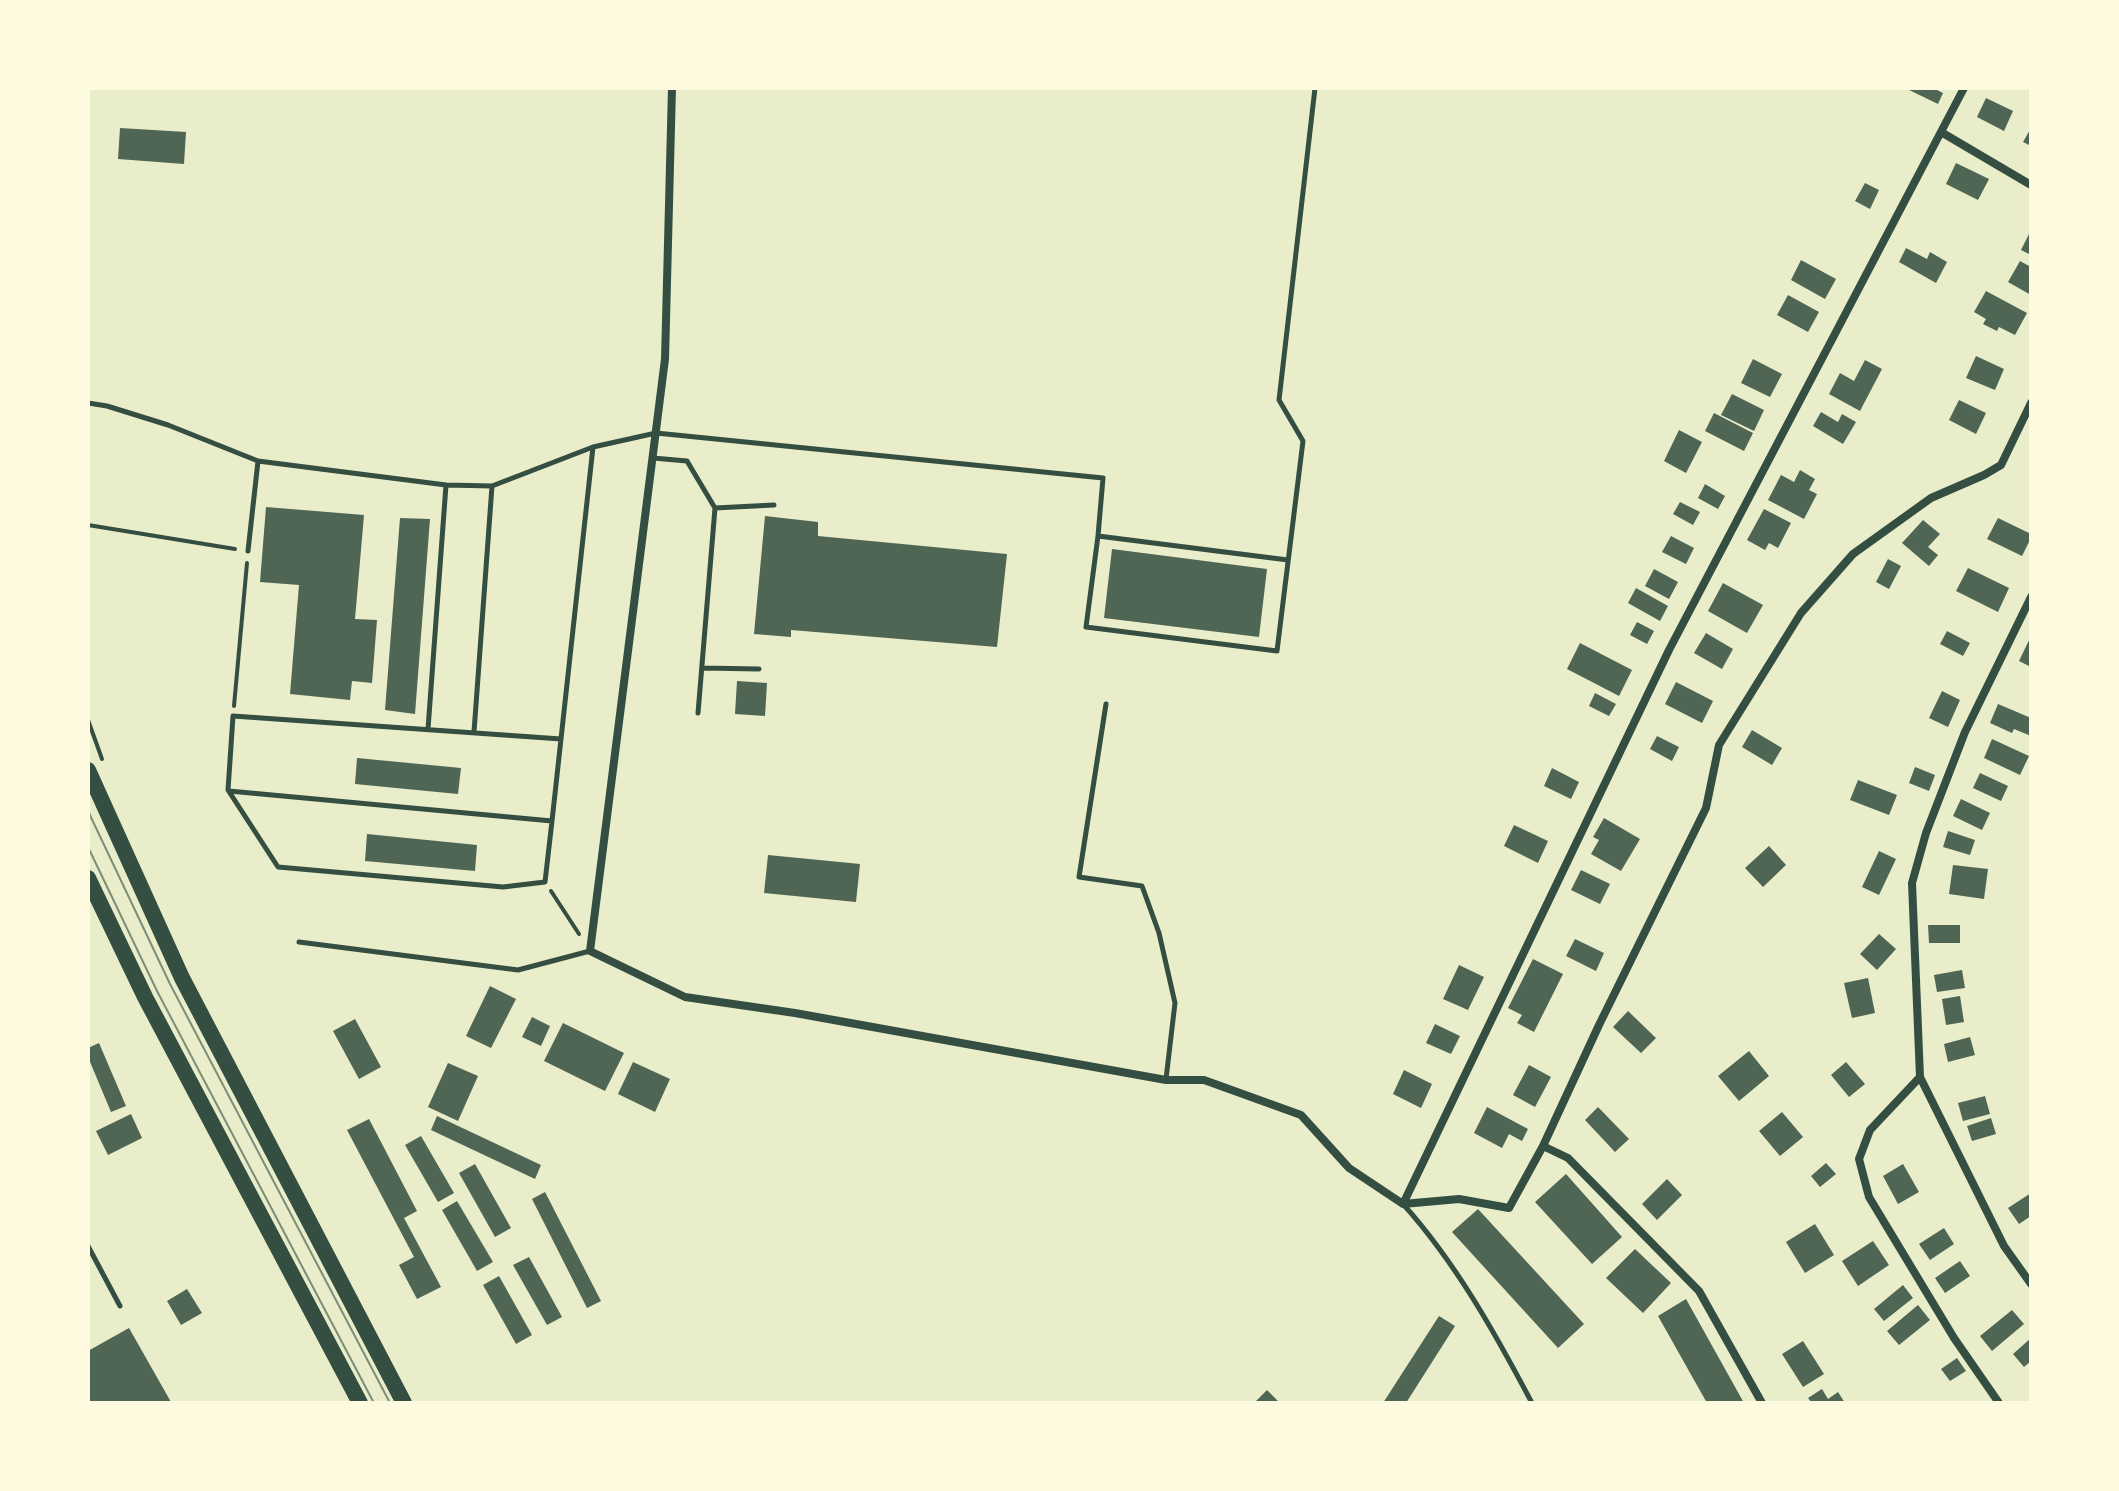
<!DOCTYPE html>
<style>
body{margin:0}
#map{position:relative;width:2119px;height:1491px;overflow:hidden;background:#e9edc9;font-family:"Nunito Sans",sans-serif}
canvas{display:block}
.frame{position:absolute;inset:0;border:90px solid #fefae0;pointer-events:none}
</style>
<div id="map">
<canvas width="2119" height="1491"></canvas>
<div class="frame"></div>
</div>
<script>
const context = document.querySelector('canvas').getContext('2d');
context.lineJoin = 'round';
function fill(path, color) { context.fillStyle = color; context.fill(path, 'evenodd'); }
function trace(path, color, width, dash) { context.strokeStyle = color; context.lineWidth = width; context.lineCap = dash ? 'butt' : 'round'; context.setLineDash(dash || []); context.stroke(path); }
fill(new Path2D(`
 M1905,88H1933L1943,93L1938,104Z
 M1986,98L2013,111L2004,131L1977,117Z
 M120,128L186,132L184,164L118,159Z
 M2031,128V146L2023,142Z
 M1956,163L1989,179L1978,200L1946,184Z
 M1865,183L1879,190L1870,209L1855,201Z
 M2031,230V255L2021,250Z
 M1906,248L1927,259L1930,252L1947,262L1936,283L1899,262Z
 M1801,260L1836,279L1825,299L1791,280Z
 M2020,261L2031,267V295L2008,282Z
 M1986,291L2027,313L2015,335L1999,327L1997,331L1983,324L1986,319L1974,312Z
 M1788,295L1819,312L1808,332L1777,315Z
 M1976,356L2004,369L1995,390L1966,378Z
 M1753,359L1782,374L1770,397L1741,383Z
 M1865,360L1882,369L1860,411L1829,394L1840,373L1854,381Z
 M1732,394L1764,410L1754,431L1721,415Z
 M1959,400L1986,413L1976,434L1949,420Z
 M1821,412L1838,422L1842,414L1856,422L1843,444L1813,426Z
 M1714,413L1753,433L1744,451L1705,431Z
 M1679,430L1702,442L1686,473L1664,461Z
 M1800,470L1815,479L1809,490L1817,494L1804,519L1768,500L1781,475L1794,482Z
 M1705,484L1725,496L1718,509L1698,498Z
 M1680,502L1700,512L1693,525L1673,514Z
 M266,507L364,515L355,619L377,620L372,683L352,681L350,700L290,694L299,585L260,582Z
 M1764,509L1791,523L1778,548L1769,543L1765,550L1747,540Z
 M765,516L818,522V536L1007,554L997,647L791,630V637L754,634Z
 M400,518L430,519L415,714L385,710Z
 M1998,518L2031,534V538L2022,556L1987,539Z
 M1923,520L1940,534L1928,547L1938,555L1929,566L1902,543Z
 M1671,536L1694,548L1686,564L1662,552Z
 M1112,549L1267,569L1259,637L1104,618Z
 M1888,559L1901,566L1889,589L1876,582Z
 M1968,568L2009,588L1998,612L1956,591Z
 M1654,569L1678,582L1669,599L1645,586Z
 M1723,583L1763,605L1747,633L1708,611Z
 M1636,588L1668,606L1660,621L1628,603Z
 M1637,622L1654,631L1647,644L1630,635Z
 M1947,631L1970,643L1963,656L1940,644Z
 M1706,633L1733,649L1722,669L1694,653Z
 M2031,636V667L2019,661Z
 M1580,643L1632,670L1619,696L1567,669Z
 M737,681L767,683L765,716L735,714Z
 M1676,682L1713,701L1702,723L1665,704Z
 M1942,691L1960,700L1948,727L1929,718Z
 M1595,693L1616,704L1609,716L1589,706Z
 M1998,704L2031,718V736L2014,729L2012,733L1990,723Z
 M1752,730L1782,748L1772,765L1742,747Z
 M1657,736L1679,747L1672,761L1650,749Z
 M1992,739L2029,756L2020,775L1984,758Z
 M357,758L461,768L458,794L355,784Z
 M1915,767L1935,775L1929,791L1909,783Z
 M1552,768L1579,782L1571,799L1544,786Z
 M1980,773L2008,786L2001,801L1973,788Z
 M1858,780L1897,795L1889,815L1850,800Z
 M1961,799L1990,813L1982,830L1953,816Z
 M1604,818L1640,839L1621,871L1591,854L1599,840L1593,837Z
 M1514,825L1548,841L1538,863L1504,846Z
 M1948,831L1975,840L1970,855L1943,847Z
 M367,834L477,845L475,871L365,861Z
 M1769,846L1786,865L1763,887L1745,868Z
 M1879,851L1896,859L1879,895L1862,887Z
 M768,855L860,864L856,902L764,893Z
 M1953,865L1988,869L1984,899L1949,894Z
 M1581,870L1610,884L1600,904L1571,890Z
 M1928,925H1960V943H1929Z
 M1879,934L1896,949L1877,970L1860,954Z
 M1575,939L1604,953L1596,971L1566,956Z
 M1533,959L1563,974L1534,1032L1517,1023L1522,1015L1508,1008Z
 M1459,965L1484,977L1468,1010L1443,999Z
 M1962,970L1965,988L1937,992L1934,975Z
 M1868,978L1875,1013L1852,1018L1844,983Z
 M490,986L516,999L491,1048L466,1036Z
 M1960,996L1964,1022L1946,1025L1942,999Z
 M1628,1011L1656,1038L1641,1053L1613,1027Z
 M532,1017L550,1026L541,1046L522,1037Z
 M355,1019L381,1067L359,1079L333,1031Z
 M563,1023L624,1053L605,1091L544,1061Z
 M1435,1024L1460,1036L1451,1054L1426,1043Z
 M1970,1037L1975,1055L1948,1062L1944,1044Z
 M99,1043L126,1106L111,1112L88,1057V1048Z
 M1749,1051L1769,1076L1739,1101L1718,1076Z
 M633,1062L670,1079L655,1112L618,1094Z
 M1846,1062L1865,1084L1849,1097L1831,1075Z
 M448,1063L478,1076L458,1121L428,1107Z
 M1529,1065L1551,1077L1535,1107L1513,1095Z
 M1404,1070L1432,1084L1421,1108L1393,1094Z
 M1985,1096L1990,1114L1963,1121L1958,1103Z
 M1487,1107L1528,1129L1522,1141L1509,1134L1502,1148L1474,1133Z
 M1598,1107L1629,1139L1615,1152L1585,1120Z
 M1782,1112L1803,1137L1780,1156L1759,1131Z
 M131,1114L142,1138L108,1155L96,1131Z
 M437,1116L541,1165L535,1179L431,1130Z
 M1991,1118L1996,1134L1972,1141L1967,1126Z
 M369,1119L417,1211L404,1218L441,1287L417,1299L399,1265L414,1257L347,1130Z
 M421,1136L454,1193L438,1202L405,1145Z
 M1826,1163L1836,1174L1820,1187L1811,1176Z
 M475,1164L511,1228L495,1237L459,1173Z
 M1903,1164L1919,1192L1898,1204L1883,1176Z
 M1566,1174L1622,1237L1592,1264L1535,1202Z
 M1667,1179L1682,1195L1657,1220L1642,1204Z
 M545,1192L601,1301L587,1308L532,1199Z
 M2031,1193V1216L2019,1224L2008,1208Z
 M457,1201L493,1262L477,1271L442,1210Z
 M1478,1209L1584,1324L1558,1348L1452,1232Z
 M1815,1224L1834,1255L1805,1273L1786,1242Z
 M1944,1228L1954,1244L1930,1260L1919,1244Z
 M1873,1241L1889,1265L1858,1286L1842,1261Z
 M1635,1249L1671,1283L1643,1313L1606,1278Z
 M529,1257L562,1317L547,1325L513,1265Z
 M1960,1261L1970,1276L1945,1293L1935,1278Z
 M499,1276L532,1335L516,1344L483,1285Z
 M1903,1285L1913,1298L1884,1321L1874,1309Z
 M187,1289L202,1313L181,1325L167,1301Z
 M1686,1299L1744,1403H1707L1658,1316Z
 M1918,1305L1930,1320L1899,1345L1887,1331Z
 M2012,1310L2024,1324L1992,1351L1980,1336Z
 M1439,1316L1455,1326L1406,1403H1383Z
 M129,1328L171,1402L88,1403V1351Z
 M2031,1338V1361L2024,1367L2013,1354Z
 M1803,1341L1824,1374L1803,1387L1782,1354Z
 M1957,1358L1966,1371L1950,1381L1941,1369Z
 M1822,1389L1828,1399L1838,1392L1845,1403H1812L1808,1398Z
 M1267,1390L1280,1403H1254Z`), '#4f6655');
trace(new Path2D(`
 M88,525L235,549
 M234,706L247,563
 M88,720L102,759
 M551,891L579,934`), '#344e41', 4);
trace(new Path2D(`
 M88,403L107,406L168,425L258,461L446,485L492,486L593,447L656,433L1103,478L1098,536L1288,560
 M653,458L687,461L715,508L698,713
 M715,508L774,505
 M1098,536L1086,627L1277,651L1303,441L1279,400L1315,88
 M248,551L258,461
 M702,668L759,669
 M1106,704L1079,877L1142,886L1159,933L1175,1003L1166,1079
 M428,729L446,485
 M474,732L492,486
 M561,739L233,716L228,790L278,867L503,887L545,882L552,821L593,447
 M229,791L552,821
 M299,942L518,970L590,951
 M1403,1204C1456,1263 1495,1333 1532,1403
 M88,1246L120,1306`), '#344e41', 5);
trace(new Path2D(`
 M672,88L665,359L590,951L685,997L795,1013L1166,1080H1204L1301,1115L1349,1168L1403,1204L1459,1199L1509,1208L1543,1146
 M1941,132L2031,185
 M2031,597L1965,732L1926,833L1912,883L1920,1077L2004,1246L2031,1284
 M1920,1077L1870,1130L1859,1159L1869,1197L1954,1338L1999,1403
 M1403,1204L1669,650L1964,88
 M1762,1403L1699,1291L1568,1158L1543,1146L1599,1025L1706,808L1719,745L1801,613L1853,554L1931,498L1984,475L2001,465L2031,403`), '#344e41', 8);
trace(new Path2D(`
 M88,770L182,978L404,1403
 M88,878L145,997L360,1403`), '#344e41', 16);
trace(new Path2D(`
 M88,811L170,984L390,1403
 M88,847L157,991L374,1403`), '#7c8e77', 2);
</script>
